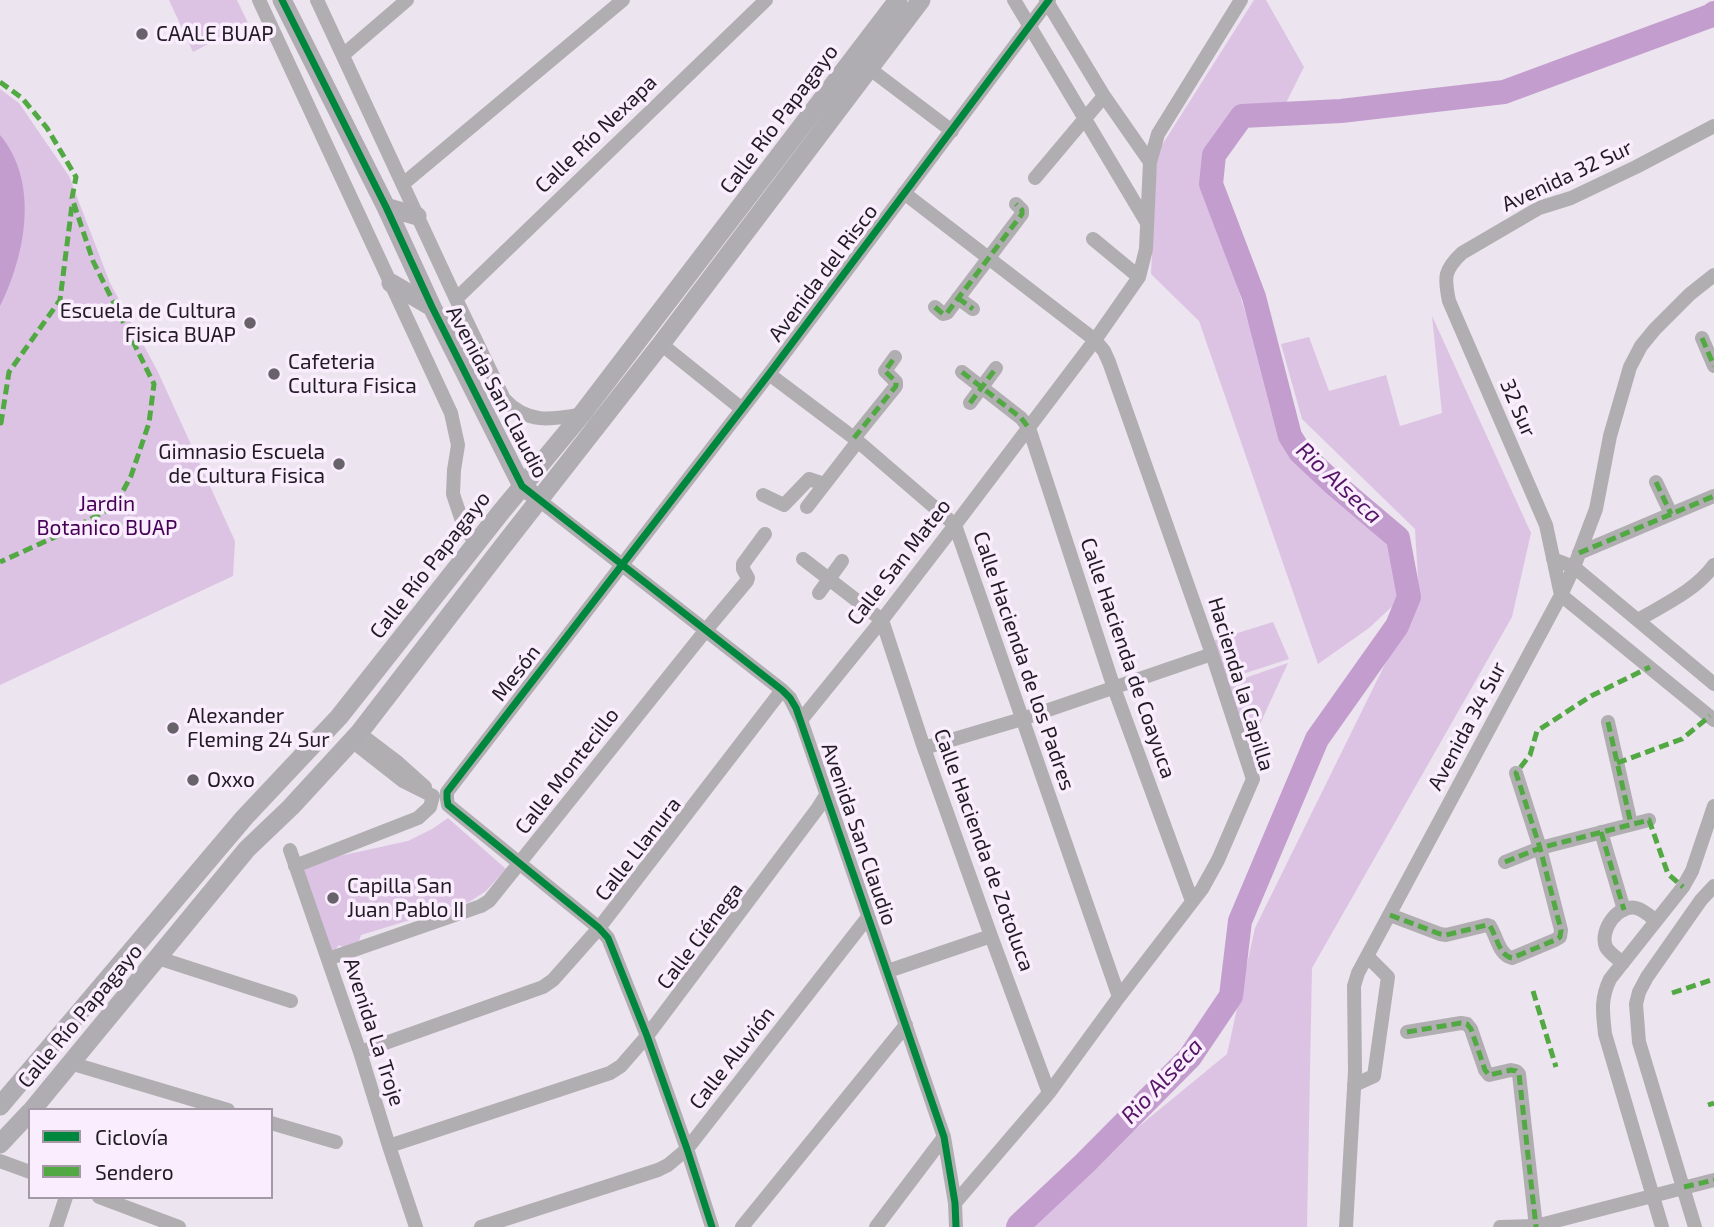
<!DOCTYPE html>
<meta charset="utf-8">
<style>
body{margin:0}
#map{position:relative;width:1714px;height:1227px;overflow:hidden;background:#ece4ee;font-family:"Exo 2",sans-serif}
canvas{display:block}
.legend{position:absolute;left:28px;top:1108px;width:245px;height:91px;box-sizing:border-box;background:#faeefe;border:2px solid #a39aa6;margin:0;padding:9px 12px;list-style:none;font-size:21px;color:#211c23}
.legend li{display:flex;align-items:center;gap:14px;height:35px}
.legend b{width:35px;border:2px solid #a39aa6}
</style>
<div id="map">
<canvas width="1714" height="1227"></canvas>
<ul class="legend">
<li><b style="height:9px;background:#00873e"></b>Ciclovía</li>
<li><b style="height:9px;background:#52a943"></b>Sendero</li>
</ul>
</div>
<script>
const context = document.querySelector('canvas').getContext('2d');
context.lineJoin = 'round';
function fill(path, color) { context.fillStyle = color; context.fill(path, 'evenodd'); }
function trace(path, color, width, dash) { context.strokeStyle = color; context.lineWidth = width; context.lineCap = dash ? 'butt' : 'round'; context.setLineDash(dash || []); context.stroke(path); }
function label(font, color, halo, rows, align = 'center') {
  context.font = font + ' "Exo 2",sans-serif'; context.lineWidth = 7; context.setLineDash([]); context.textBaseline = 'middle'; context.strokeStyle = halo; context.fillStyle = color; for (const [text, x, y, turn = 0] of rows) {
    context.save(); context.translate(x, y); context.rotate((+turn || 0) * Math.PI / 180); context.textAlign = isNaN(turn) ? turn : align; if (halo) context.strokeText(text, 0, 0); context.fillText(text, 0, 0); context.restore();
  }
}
fill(new Path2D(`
 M169,0H237L248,23L193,52Z
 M1254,0H1266L1304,67L1285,105L1242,108L1202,171L1285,442L1393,547L1399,600L1369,628L1318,664L1199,321L1151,274L1157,153Z
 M0,89L19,103L69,176L110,283L158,372L235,541L233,576L0,685Z
 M1432,316L1531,533L1512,617L1312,968L1307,1227H1023L1019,1225L1227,1054L1255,928L1419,595L1415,529L1302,419L1281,344L1309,337L1329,391L1386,375L1400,426L1442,413Z
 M1273,622L1289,659L1224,680L1212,641Z
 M1288,663L1249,748L1225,685Z
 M448,818L506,869L486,891L469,902L361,935L359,941L345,948L339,945L336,949L328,952L312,905L303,864L408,841L432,829Z`), '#dcc3e4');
fill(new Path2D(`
 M0,135C40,183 25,255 0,306Z`), '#c39dce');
trace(new Path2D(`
 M1018,1227L1019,1225L1085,1163L1190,1057L1231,996L1240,921L1317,739L1397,626L1409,597L1398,538L1333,483L1300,452L1290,436L1254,297L1211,184L1214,155L1242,116L1341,111L1504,92L1710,16L1714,13`), '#c39dce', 24);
trace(new Path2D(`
 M259,0L451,413L458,445L454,470L453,494L463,524L476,544
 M317,0L456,299L504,399C527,424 551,420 582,414
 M1014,0L1147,223
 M1046,0L1104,96L1150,162
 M343,55L407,0
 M870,69L952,131
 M1035,178L1104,96
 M403,184L623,0
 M904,193L1095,340L1104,351L1109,362L1212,654L1253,779L1218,860L1202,889L1119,997L1049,1093L955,1203
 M1093,239L1139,277
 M958,298L973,309
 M456,299L766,0
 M935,307L943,314L947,313L1022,214V210L1016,204
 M1702,338L1714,366
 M661,344L742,409
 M962,372L1021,418L1029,428L1114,688L1192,901
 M769,374L854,438L955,525L1119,997
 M970,403L996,368
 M854,438L896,386V382L885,371L895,357
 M1656,482L1671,514
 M763,495L784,505L809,479L824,484
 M539,500L782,690L790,698L801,720L944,1137L955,1203L956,1227
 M807,507L858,441
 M1579,553L1714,496
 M803,559L882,620L924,748L991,936L1049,1093
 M1553,559L1574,567L1714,684
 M819,593L842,561
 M1561,595L1546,525L1449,301C1444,277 1444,270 1462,253L1539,208L1571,198L1636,167L1714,126
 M1561,595L1714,720
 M1638,620C1665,604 1695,591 1714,565
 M801,720L882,620L955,525L1095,340L1139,277L1146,249L1150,162L1158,134L1241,0
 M1608,722L1631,824
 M359,733L396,761L425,787
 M352,741L403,781L433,796
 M924,748L1022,719L1212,654
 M1601,832L1624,910
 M290,850L360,1052L389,1146L416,1227
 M1505,862L1540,848L1649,820
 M295,866L418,818L430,807L433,796
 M1390,915L1440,934L1446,935L1487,925L1490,926C1497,937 1499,955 1512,958L1555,940L1560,937L1561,930L1540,848L1516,773
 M158,958L291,1001
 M328,959L481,906L489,901L706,630L747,581L748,578L743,569V564L765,534
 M1623,963C1617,958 1609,953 1606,947C1599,930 1618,904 1636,908C1644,910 1650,916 1656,921
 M888,971L991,936
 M1407,1032L1461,1023L1467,1024L1471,1029L1485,1070L1489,1075L1511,1070L1516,1071L1519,1074L1536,1227
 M360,1052L543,987L553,980L599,928L782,690
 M70,1063L228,1110
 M1354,1085L1374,1076L1388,977L1367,956
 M271,1123L336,1142
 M389,1146L610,1073L621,1066L647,1036L818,808L826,795
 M0,1161L30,1172
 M99,1197L179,1227
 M56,1227L66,1197
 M481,1227L658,1170L668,1165L687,1149L868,917
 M712,1227L687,1149L647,1036L608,938L599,928L448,805L447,799V792L769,374L1049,0
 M742,1227L906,1025
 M876,1227L944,1137
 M1346,1227L1355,1071L1354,986L1358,973L1561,595L1574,567L1596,509L1610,436L1630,367L1641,346L1655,329L1690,294L1714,275
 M1500,1227L1536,1226L1714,1180
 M1662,1227L1605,1034C1603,1013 1600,1000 1610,979L1683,887L1692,871L1714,806
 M1695,1227L1639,1042L1636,1004L1639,992L1647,977L1701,900L1714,886`), '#b1aeb2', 14);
trace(new Path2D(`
 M282,0L386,207L432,307L522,486L530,492
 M386,207L417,216
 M391,283L432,307
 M0,1106L244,818L339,717L501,512L582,414L898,0
 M32,1110L247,849L291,807L359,733L503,546L661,344L921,0
 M0,1144L30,1112`), '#b0adb2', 19);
trace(new Path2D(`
 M0,82L22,98L47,128L76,177L72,198L93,261L154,384L149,423L131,476L115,506L66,532L0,562
 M958,298L973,309
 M935,307L943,314L947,313L1022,214V210L1016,204
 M1702,338L1714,366
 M962,372L1021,418L1029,428
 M970,403L996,368
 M0,423H1L9,372L60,300L72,205
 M854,438L896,386V382L885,371L895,357
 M1656,482L1671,514
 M1579,553L1714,496
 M1608,722L1631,824
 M1617,763L1682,739L1710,716
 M1601,832L1624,910
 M1505,862L1540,848L1649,820L1668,874L1683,887
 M1390,915L1440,934L1446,935L1487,925L1490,926C1497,937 1499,955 1512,958L1555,940L1560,937L1561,930L1540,848L1516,773L1530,755L1537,731L1591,696L1650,667
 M1533,991L1556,1067
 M1672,993L1714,979
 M1407,1032L1461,1023L1467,1024L1471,1029L1485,1070L1489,1075L1511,1070L1516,1071L1519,1074L1536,1227
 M1708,1105L1714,1103
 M1684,1187L1714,1180`), '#52a943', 5, [10, 5]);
trace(new Path2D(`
 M282,0L386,207L432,307L522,486L782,690L790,698L796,708L944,1137L955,1203L956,1227
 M712,1227L687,1149L647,1036L608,938L599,928L448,805L447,799V792L769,374L1049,0`), '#00873e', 7);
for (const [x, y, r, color] of [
 [142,34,7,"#68626a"],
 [250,323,7,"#68626a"],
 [274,374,7,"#68626a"],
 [339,464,7,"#68626a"],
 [173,728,7,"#68626a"],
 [193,780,7,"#68626a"],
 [333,898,7,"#68626a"]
]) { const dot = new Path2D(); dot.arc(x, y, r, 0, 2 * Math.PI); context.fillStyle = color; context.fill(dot); trace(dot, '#faeefe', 2.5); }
label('21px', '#211c23', '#faeefe', [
 ["CAALE BUAP",156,34],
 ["Escuela de Cultura",236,311,"right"],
 ["Fisica BUAP",236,335,"right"],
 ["Cafeteria",288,362],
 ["Cultura Fisica",288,386],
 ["Gimnasio Escuela",325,452,"right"],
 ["de Cultura Fisica",325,476,"right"],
 ["Alexander",187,716],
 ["Fleming 24 Sur",187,740],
 ["Oxxo",207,780],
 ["Capilla San",347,886],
 ["Juan Pablo II",347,910]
], 'left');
label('21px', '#211c23', '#faeefe', [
 ["Calle Río Papagayo",779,119,-53],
 ["Calle Río Nexapa",596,134,-44],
 ["Avenida 32 Sur",1567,176,-25],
 ["Avenida del Risco",823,273,-53],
 ["Avenida San Claudio",497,392,62],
 ["32 Sur",1518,408,67],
 ["Calle San Mateo",899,562,-52],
 ["Calle Río Papagayo",430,565,-52],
 ["Calle Hacienda de Coayuca",1128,658,71],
 ["Calle Hacienda de los Padres",1024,661,71],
 ["Mesón",516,673,-52],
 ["Hacienda la Capilla",1241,684,73],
 ["Avenida 34 Sur",1467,726,-62],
 ["Calle Montecillo",567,771,-52],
 ["Avenida San Claudio",859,834,71],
 ["Calle Llanura",638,849,-52],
 ["Calle Hacienda de Zotoluca",984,850,70],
 ["Calle Ciénega",700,936,-53],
 ["Calle Río Papagayo",80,1016,-50],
 ["Avenida La Troje",374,1032,72],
 ["Calle Aluvión",732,1058,-52]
]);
label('21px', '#460156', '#faeefe', [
 ["Jardin",107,504],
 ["Botanico BUAP",107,528]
]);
label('italic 23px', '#551566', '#faeefe', [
 ["Rio Alseca",1339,483,43],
 ["Rio Alseca",1162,1081,-47]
]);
</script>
